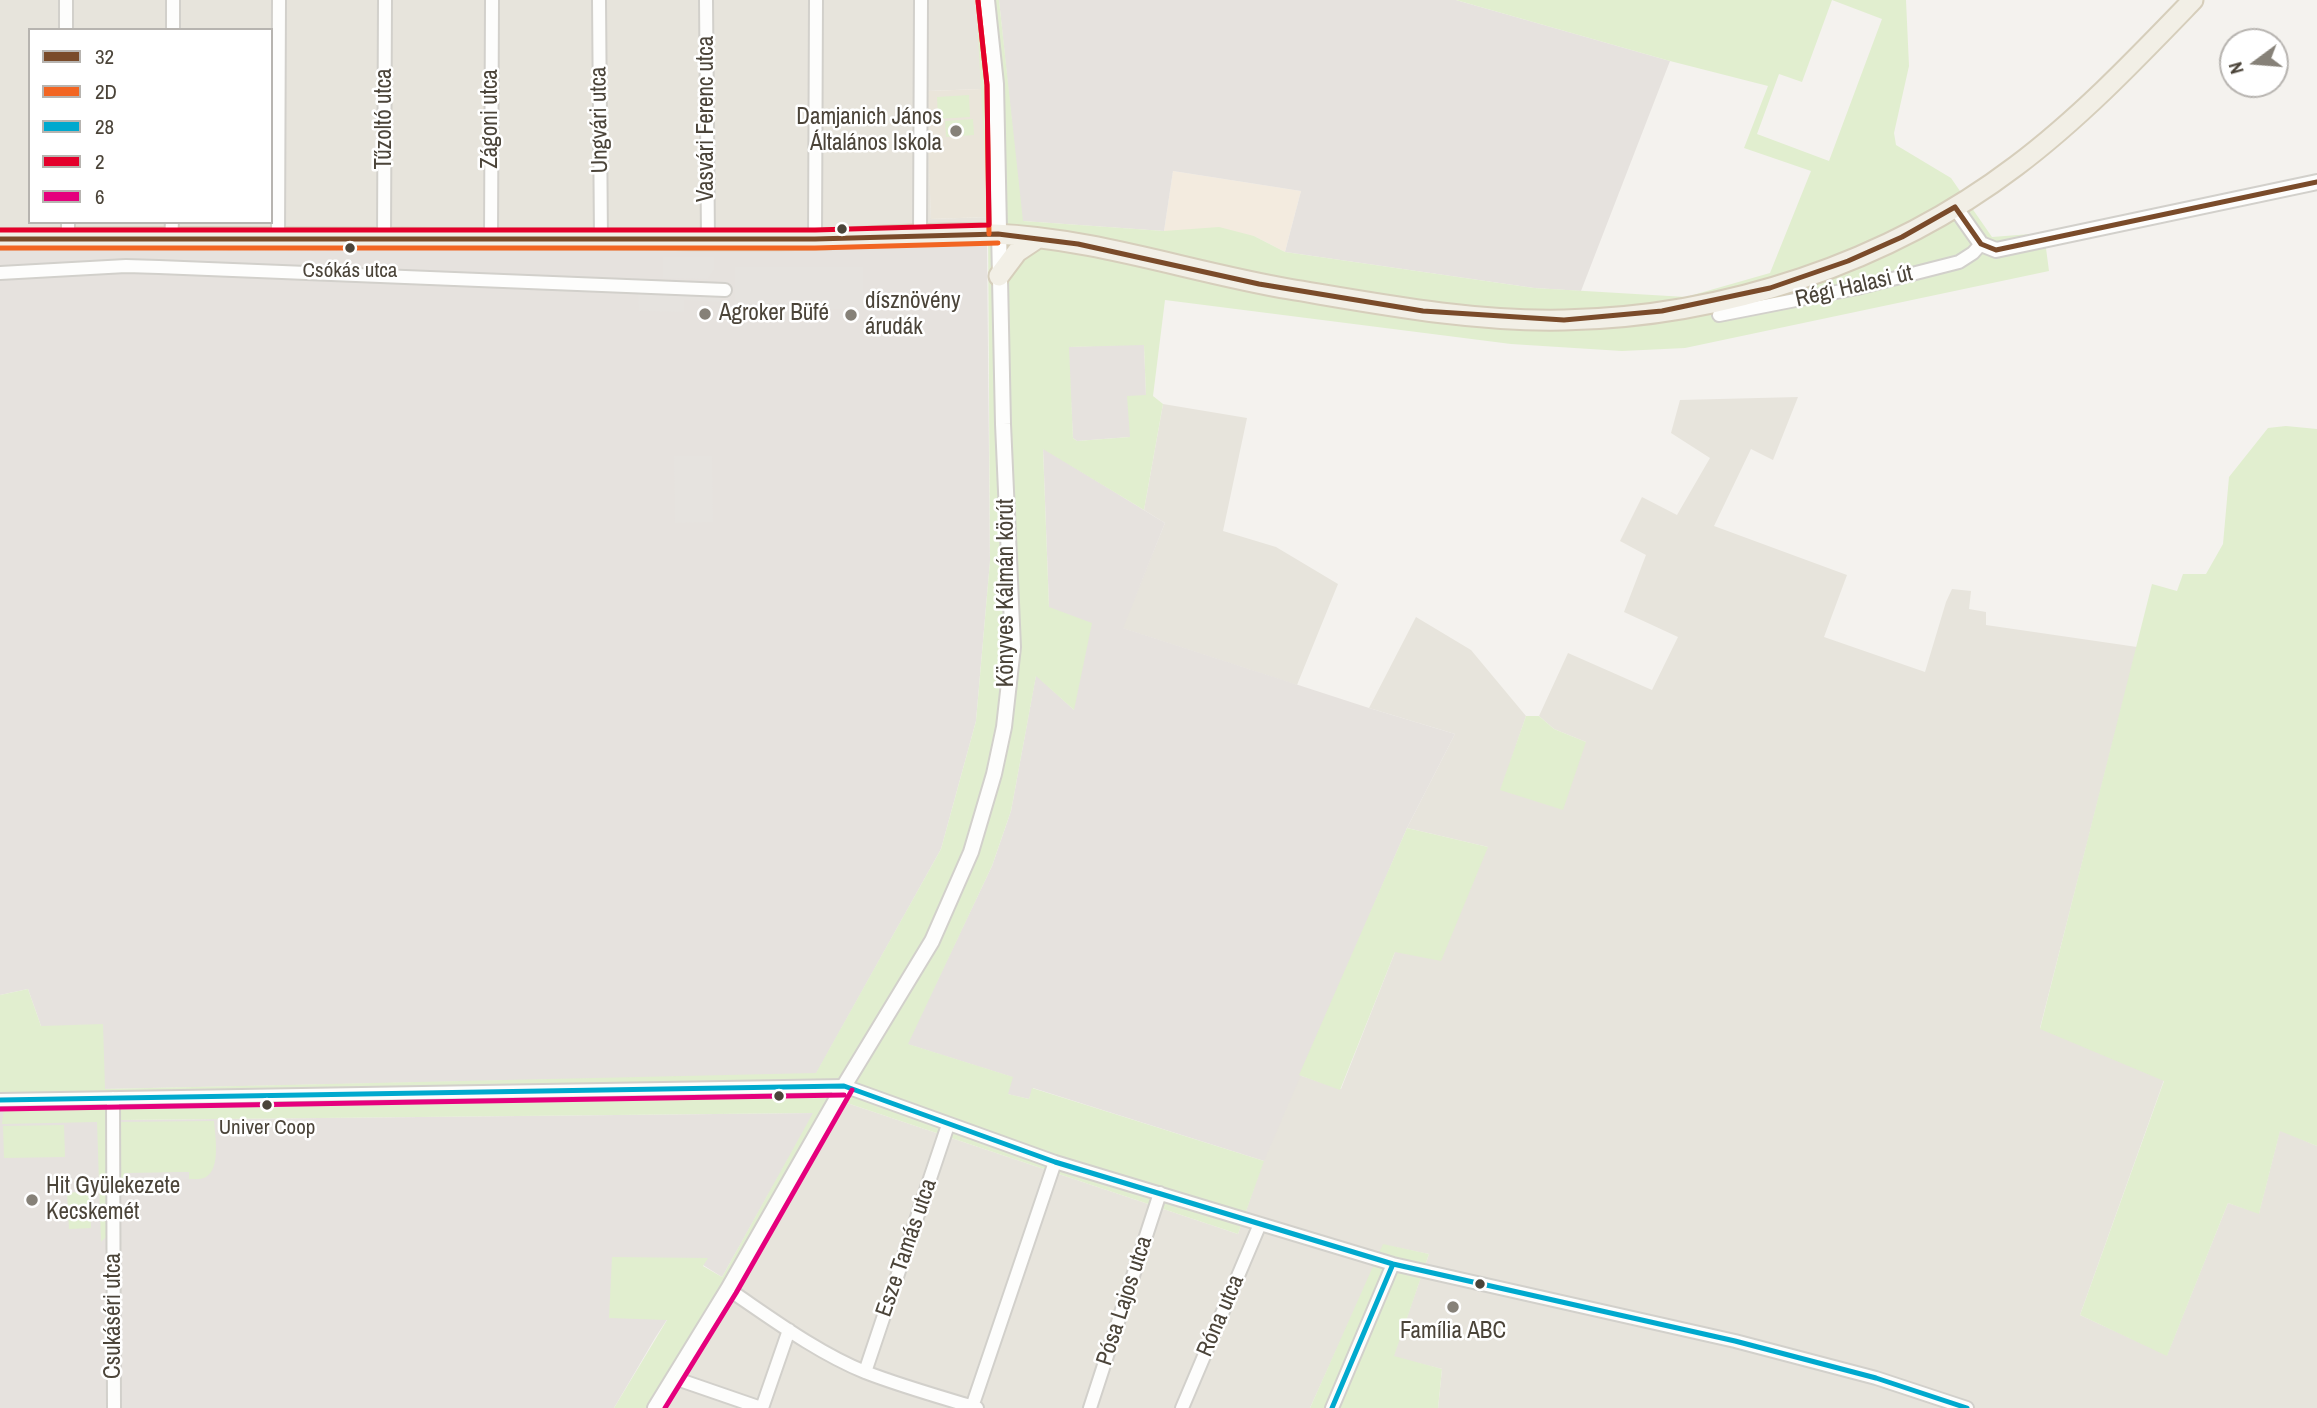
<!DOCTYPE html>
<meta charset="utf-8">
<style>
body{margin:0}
#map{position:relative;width:2317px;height:1408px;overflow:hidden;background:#f4f2ee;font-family:"Archivo Narrow",sans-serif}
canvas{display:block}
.legend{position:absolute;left:28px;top:28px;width:245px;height:196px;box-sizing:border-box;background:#fff;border:2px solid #b7b4b0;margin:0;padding:9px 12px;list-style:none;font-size:21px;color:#4b4439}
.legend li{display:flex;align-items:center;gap:14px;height:35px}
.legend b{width:35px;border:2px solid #b7b4b0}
.north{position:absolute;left:2219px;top:28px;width:70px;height:70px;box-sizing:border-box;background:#fff;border:2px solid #b7b4b0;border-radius:50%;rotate:254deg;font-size:19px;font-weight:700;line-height:28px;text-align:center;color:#4b4439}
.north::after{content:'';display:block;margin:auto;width:24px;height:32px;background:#868178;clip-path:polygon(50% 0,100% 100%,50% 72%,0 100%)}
</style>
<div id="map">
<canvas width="2317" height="1408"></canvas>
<ul class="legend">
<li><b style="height:9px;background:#7a4b2a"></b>32</li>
<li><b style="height:9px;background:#f26522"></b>2D</li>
<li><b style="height:9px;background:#00a9ce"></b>28</li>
<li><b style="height:9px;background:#e4002b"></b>2</li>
<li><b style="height:9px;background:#e5007d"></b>6</li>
</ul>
<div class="north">N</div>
</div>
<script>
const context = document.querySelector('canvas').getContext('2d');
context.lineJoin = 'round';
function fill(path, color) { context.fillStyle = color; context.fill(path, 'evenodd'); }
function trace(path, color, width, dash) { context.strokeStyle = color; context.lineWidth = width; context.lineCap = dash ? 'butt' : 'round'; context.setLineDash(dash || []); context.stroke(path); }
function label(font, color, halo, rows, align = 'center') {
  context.font = font + ' "Archivo Narrow",sans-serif'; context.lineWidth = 5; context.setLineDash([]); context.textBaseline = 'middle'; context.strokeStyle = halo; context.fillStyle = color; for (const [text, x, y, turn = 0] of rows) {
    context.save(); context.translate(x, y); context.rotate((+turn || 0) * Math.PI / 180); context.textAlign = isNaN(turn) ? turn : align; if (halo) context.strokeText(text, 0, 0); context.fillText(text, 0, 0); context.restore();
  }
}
fill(new Path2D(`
 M0,0H976L983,89L927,91L931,219L988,217L987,244L229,251L0,242ZM30,30H271V222H30Z
 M1798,397L1773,460L1751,449L1714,526L1847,575L1824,637L1925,672L1946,602L1952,589L1971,591L1969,609L1986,612V625L2137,647L2040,1028L2164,1080L2080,1315L2167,1355L2228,1203L2259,1213L2280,1130L2317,1146V1408H1438L1442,1369L1393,1357L1429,1254L1384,1245L1310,1408H664L844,1102L1238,1234L1269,1144L1299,1075L1341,1089L1395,952L1488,847L1407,828L1455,734L1369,708L1416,617L1471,650L1526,716L1501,790L1586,742L1554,729L1539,716L1568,653L1652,690L1678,637L1624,612L1646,555L1620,541L1642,497L1677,515L1710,458L1671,433L1680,400Z
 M1163,404L1247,418L1223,531L1276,547L1338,584L1297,685L1122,628L1165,523L1144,510Z`), '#e7e4dc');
fill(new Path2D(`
 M1173,171L1301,191L1285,252L1254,236L1164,231Z`), '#f3ebdf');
fill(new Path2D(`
 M999,0H1456L1670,61L1581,291L1534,288L1285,252L1301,191L1173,171L1164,231L1022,221Z
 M0,242L229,251L987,244L990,561L976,721L941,849L816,1074L104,1089L41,1026L28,989L0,995Z
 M1144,344L1146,395L1130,437L1077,441L1073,438L1068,347Z
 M1043,448L1165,523L1123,628L1369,708L1455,734L1407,828L1264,1161L1033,1088L1029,1099L1007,1094L1012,1077L907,1044L992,866L1011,811L1036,675L1074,710L1049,607Z
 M121,1093L122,1120L814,1113L722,1277L703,1265L707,1258L655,1338L614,1408H0V1094Z`), '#e6e2de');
fill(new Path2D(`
 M983,89L988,217L931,219L926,91Z`), '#eae5da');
fill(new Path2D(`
 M976,0H999L1023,221L1164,231L1219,227L1254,236L1285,252L1534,288L1686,297L1770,273L1811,171L1744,148L1768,86L1670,61L1456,0H1832L1802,82L1779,74L1757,134L1829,161L1882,19L1832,0H1906L1909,66L1894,133L1896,145L1951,178L1992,237L2044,233L2049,271L1685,348L1622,351L1511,344L1165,300L1153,396L1163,404L1144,510L1043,449L1049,607L1092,623L1074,710L1036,676L1011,811L992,866L908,1044L1013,1077L1008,1094L1029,1099L1032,1088L1264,1161L1238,1234L844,1102L664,1408H614L667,1320L609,1318L612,1257L708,1258L703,1266L722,1277L813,1113L121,1120L120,1093L0,1094V995L28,989L41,1026L103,1024L105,1089L816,1073L941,849L976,721L990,561L988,217ZM1144,345L1146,395L1127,396L1130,437L1077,441L1073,438L1069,347Z
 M271,94L276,97L275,219L270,224H183L180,222H271Z
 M969,95L970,117L938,119L937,97Z
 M973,119L974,135L946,137L945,121Z
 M2286,426L2317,429V1146L2280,1131L2259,1214L2228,1203L2167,1356L2080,1315L2164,1081L2040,1029L2152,584L2177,591L2183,574H2206L2223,544L2229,477L2268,428Z
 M1526,716H1539L1554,729L1586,742L1563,810L1500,790Z
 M1407,828L1488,847L1441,961L1395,952L1340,1090L1299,1075Z
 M101,1103L108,1115L109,1234L101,1242L97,1122L2,1124L4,1108L12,1106Z
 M214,1121C215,1135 221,1168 206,1177C201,1180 194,1179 189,1179V1172L124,1174L125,1181L120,1178L117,1122Z
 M64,1125L65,1157L4,1158L3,1126Z
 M90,1191L91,1228L69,1229L67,1193Z
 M1383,1244L1429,1254L1394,1356L1442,1369L1438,1408H1310Z`), '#e1eecf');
fill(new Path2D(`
 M663,257H714V270L708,279L663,278Z
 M735,267H863V309L735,310Z
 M638,290L722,294L721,302L684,300V312L639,311Z
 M674,456H712L713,522L675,523Z
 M189,1172V1179L125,1181L124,1173Z`), '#e6e3df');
trace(new Path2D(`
 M9,1109L99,1106`), '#c0ddf1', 2.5);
const minor = new Path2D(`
 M66,0V30
 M599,0L601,239
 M706,0L708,239
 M173,30V0
 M68,222V238
 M920,235L921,0
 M171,238L172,222
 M278,239L279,0
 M384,239L385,0
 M491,239L492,0
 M815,239L816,0
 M0,273L126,266L159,267L725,290
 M1719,315L1857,288L1959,262L1973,253L1981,244
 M113,1098L114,1408
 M0,1100L844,1086L1055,1162L1393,1264L1735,1341L1876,1378L1967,1408
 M728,1289C771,1318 816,1352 865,1372C901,1386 940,1397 977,1408
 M865,1372L948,1125
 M674,1378L761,1408
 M972,1407L1055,1162
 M762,1408L789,1330
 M1090,1408L1160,1193
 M1182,1408L1260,1224
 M1332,1408L1393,1264`);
const tertiary = new Path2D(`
 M1955,207L1981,244L1996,250L2317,182
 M655,1408L728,1289L844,1086L932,941L971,852L994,774L1004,727L1013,647L1003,424L996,84L987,0`);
const primary = new Path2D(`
 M0,239C200,236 401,239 601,239C674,239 747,241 820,239C878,237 936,232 994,234C1094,238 1190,272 1289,289C1379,304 1472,322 1564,320C1724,317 1888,263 2016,166C2081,117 2137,58 2193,0
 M999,276L1017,252L1038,238`);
trace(minor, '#d2d0cb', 16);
trace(tertiary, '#d2d0cb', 18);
trace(primary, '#d6cebb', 23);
trace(minor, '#fdfdfc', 12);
trace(tertiary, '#fdfdfc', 14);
trace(primary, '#f2efe6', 19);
trace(new Path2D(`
 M1955,207L1981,244L1996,250L2317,182
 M0,239H815L998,234L1078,244L1259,284L1423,311L1564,320L1662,311L1770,288L1848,261L1902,237L1955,207`), '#7a4b2a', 5);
trace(new Path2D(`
 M978,1L987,85L989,234
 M0,248H815L998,243`), '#f26522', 5);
trace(new Path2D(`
 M0,1100L844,1086L1055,1162L1393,1264L1735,1341L1876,1378L1967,1408
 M1332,1408L1393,1264`), '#00a9ce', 5);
trace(new Path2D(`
 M0,230H815L989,225L987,85L978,1`), '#e4002b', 5);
trace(new Path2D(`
 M0,1109L844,1095
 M665,1408L736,1293L852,1090`), '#e5007d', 5);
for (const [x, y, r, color] of [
 [956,131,7,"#868178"],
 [842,229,6,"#4b4439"],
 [350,248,6,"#4b4439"],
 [705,314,7,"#868178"],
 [851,315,7,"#868178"],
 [779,1096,6,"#4b4439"],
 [267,1105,6,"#4b4439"],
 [32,1200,7,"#868178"],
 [1480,1284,6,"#4b4439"],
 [1453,1307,7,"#868178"]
]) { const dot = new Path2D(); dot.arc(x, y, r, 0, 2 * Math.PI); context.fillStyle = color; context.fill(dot); trace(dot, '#fff', 2.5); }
label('21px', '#4b4439', '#fff', [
 ["Csókás utca",350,271],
 ["Univer Coop",267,1128]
]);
label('23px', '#4b4439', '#fff', [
 ["Damjanich János",942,118,"right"],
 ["Általános Iskola",942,144,"right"],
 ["dísznövény",865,302],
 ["árudák",865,328],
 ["Agroker Büfé",719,314],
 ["Hit Gyülekezete",46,1187],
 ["Kecskemét",46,1213],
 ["Família ABC",1453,1332,"center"]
], 'left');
label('23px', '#4b4439', '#fff', [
 ["Tűzoltó utca",385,119,-90],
 ["Zágoni utca",491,119,-90],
 ["Vasvári Ferenc utca",707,119,-90],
 ["Ungvári utca",600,120,-91],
 ["Régi Halasi út",1854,287,-13],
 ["Könyves Kálmán körút",1007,593,-90],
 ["Esze Tamás utca",907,1248,-71],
 ["Pósa Lajos utca",1125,1301,-72],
 ["Csukáséri utca",114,1316,-90],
 ["Róna utca",1221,1316,-67]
]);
</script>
